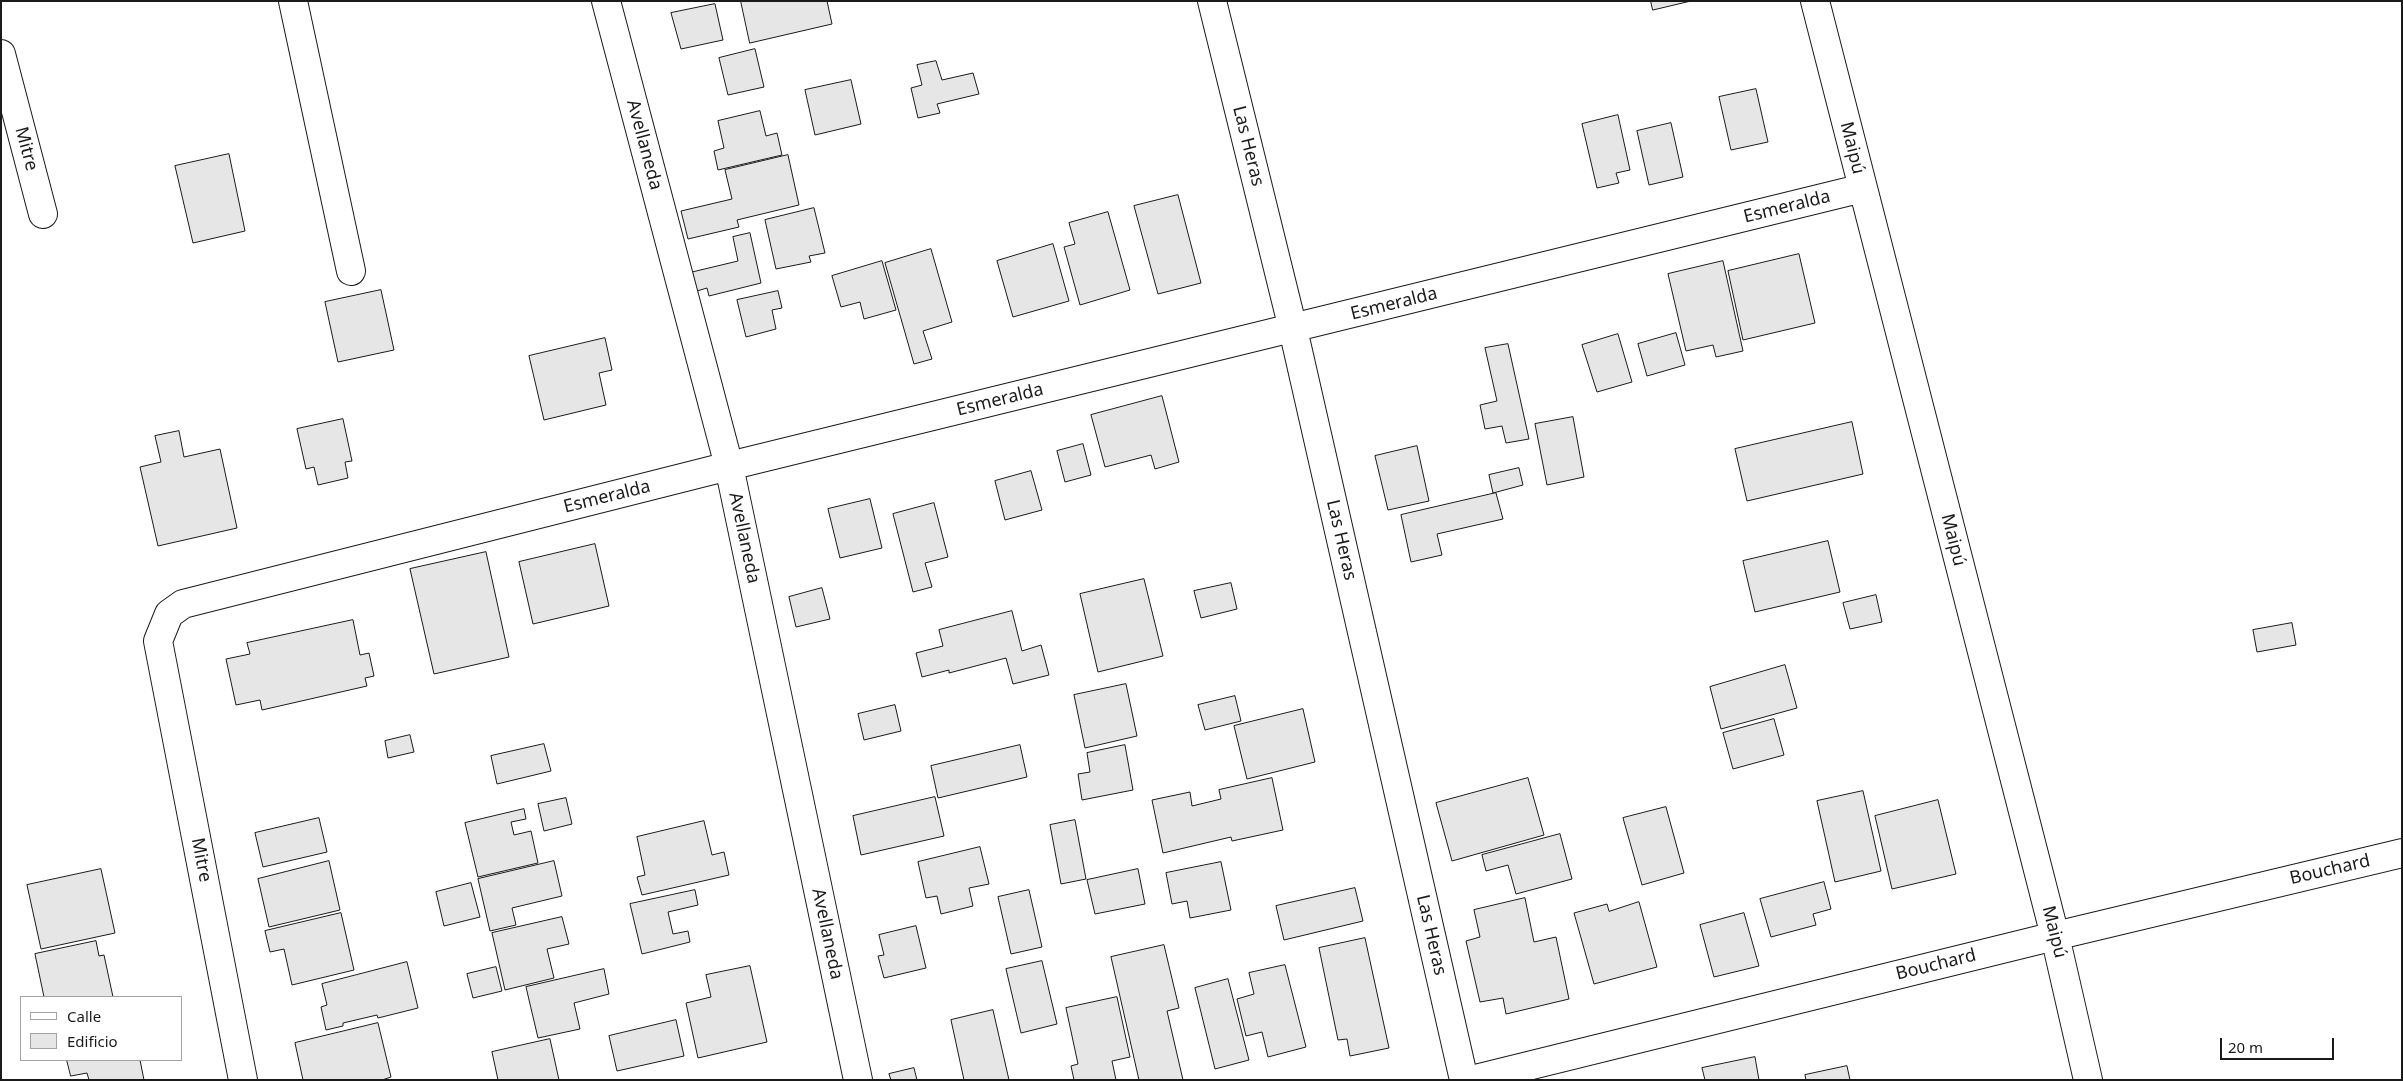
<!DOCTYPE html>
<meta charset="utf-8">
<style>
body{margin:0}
#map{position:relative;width:2403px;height:1081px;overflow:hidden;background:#fff;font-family:"Noto Sans",sans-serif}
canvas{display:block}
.frame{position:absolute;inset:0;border:2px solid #1a1a1a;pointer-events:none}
.legend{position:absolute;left:20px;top:996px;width:162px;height:65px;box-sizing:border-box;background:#fff;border:1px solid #a3a3a3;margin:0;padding:6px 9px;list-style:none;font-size:15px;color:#1a1a1a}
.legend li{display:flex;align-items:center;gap:10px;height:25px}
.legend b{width:25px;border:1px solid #a3a3a3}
.scale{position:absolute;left:2220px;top:1038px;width:114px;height:22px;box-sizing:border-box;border:2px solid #1a1a1a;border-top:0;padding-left:6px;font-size:15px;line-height:18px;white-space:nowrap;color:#1a1a1a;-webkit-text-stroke:4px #fff;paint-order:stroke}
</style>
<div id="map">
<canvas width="2403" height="1081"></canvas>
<div class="frame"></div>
<ul class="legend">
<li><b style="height:6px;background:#fff"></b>Calle</li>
<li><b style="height:14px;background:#e6e6e6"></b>Edificio</li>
</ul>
<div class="scale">20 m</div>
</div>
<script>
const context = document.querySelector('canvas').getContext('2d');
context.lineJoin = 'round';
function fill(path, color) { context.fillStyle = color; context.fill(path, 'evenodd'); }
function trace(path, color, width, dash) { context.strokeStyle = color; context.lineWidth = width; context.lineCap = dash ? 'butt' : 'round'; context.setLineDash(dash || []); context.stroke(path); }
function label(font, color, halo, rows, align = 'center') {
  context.font = font + ' "Noto Sans",sans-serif'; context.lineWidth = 4; context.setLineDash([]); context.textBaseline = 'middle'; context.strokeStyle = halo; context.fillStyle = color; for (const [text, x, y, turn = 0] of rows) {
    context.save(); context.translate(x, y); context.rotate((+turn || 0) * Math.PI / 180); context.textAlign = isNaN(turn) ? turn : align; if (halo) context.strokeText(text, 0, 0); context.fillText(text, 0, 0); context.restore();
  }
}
const building = new Path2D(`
 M741,1H827L832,24L750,43Z
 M1651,1H1691L1653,10Z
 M715,4L723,40L681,49L671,13Z
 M755,49L764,87L728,95L719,58Z
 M936,61L942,80L973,73L979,94L937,104L940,113L918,118L911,88L922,85L917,65Z
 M851,80L861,124L815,135L805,90Z
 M1756,89L1768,142L1731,150L1719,97Z
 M760,111L766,136L777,133L782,155L718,170L714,151L724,148L718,121Z
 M1618,115L1630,170L1616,173L1619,183L1597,188L1582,124Z
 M1671,123L1683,177L1649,185L1637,131Z
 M229,154L245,231L193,243L175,166Z
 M788,155L799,205L737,220L739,227L688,239L681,211L732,199L725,170Z
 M1178,195L1201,283L1158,294L1134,206Z
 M814,208L825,253L809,256L811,262L776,269L765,220Z
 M1108,212L1130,290L1080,305L1064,247L1075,244L1069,223Z
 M750,233L761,283L709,296L707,288L697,291L692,272L738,261L733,237Z
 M1053,244L1069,301L1013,317L997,261Z
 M931,249L952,322L923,331L932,359L914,364L885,263Z
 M1799,254L1815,323L1743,340L1728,271Z
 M882,261L896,310L864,319L860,302L841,307L832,276Z
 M1723,261L1743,351L1716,357L1713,345L1686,351L1668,274Z
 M381,290L394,350L338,362L325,302Z
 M778,291L782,308L772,310L776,329L746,337L737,300Z
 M1676,333L1685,365L1647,376L1638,344Z
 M1618,334L1632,382L1597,392L1582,345Z
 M605,338L612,370L599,373L606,405L544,420L529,356Z
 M1508,344L1529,439L1506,443L1502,426L1485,429L1480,405L1497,401L1485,348Z
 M1162,396L1179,462L1155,469L1151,455L1105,467L1091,415Z
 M1573,417L1584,477L1547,485L1535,424Z
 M343,419L352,461L345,462L348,478L318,485L314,467L306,469L297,429Z
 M1852,422L1863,474L1747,501L1735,449Z
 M179,431L184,457L220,449L237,528L158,546L140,467L161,462L155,436Z
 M1083,444L1091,475L1065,482L1057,451Z
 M1417,446L1429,501L1388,510L1375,456Z
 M1519,468L1523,485L1493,493L1489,475Z
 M1031,471L1042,510L1005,520L995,481Z
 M1496,493L1503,519L1437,534L1442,555L1411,562L1401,515Z
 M870,499L882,548L840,558L828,509Z
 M934,503L948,557L925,563L932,587L913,592L893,514Z
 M1828,541L1840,592L1755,612L1743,561Z
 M595,544L609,606L533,624L519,562Z
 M486,552L509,657L434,674L410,569Z
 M1144,579L1163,656L1098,672L1080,594Z
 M1231,583L1237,609L1201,618L1194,591Z
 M822,588L830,619L796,627L789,597Z
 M1876,595L1882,622L1850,629L1843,603Z
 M1012,611L1022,651L1041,645L1049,675L1013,684L1006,658L949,673V670L922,677L916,653L943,646L939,630Z
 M353,620L360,655L369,653L374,676L365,678L367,686L262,710L260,700L236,705L226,659L250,654L247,643Z
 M2292,623L2296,645L2257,652L2253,630Z
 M1785,665L1797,708L1721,729L1710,687Z
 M1126,684L1137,736L1085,748L1074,695Z
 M1235,696L1241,721L1205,730L1198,705Z
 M895,705L901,731L864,740L858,714Z
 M1303,709L1315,762L1247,779L1234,726Z
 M1774,719L1784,755L1733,769L1723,733Z
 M410,735L414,752L388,758L385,741Z
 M544,744L551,771L497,784L491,756Z
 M1020,745L1027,777L938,798L931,766Z
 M1125,745L1133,790L1082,800L1078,774L1090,772L1087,753Z
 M1272,778L1283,830L1232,841L1231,837L1163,853L1152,800L1190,792L1192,806L1221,799L1219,790Z
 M1528,778L1544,835L1452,861L1436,803Z
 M1863,791L1881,871L1835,882L1817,801Z
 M935,797L944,836L861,855L853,816Z
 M566,798L572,824L544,831L538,804Z
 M1938,800L1956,874L1892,889L1875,816Z
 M1666,807L1684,873L1642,885L1623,818Z
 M524,809L526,819L511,822L514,835L531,831L538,863L478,877L465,823Z
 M319,818L327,852L263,867L255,833Z
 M1075,820L1086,879L1061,884L1050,825Z
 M704,821L712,855L724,852L729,875L642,895L637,877L645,875L637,837Z
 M1560,834L1572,879L1516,894L1508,865L1486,871L1482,855Z
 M980,847L989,884L969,888L973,906L941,914L937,896L926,898L918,862Z
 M329,861L340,910L269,927L258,879Z
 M554,861L562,896L512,908L516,925L490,931L478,879Z
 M1221,862L1231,910L1190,918L1187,901L1172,904L1166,873Z
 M101,869L115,933L41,949L27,885Z
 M1138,869L1145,904L1095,914L1087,880Z
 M1824,882L1831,909L1813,914L1816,925L1771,937L1760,899Z
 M471,883L480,917L444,926L436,892Z
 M1355,888L1363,921L1284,940L1276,906Z
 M695,890L698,905L668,912L673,934L688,931L690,942L642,954L630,904Z
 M1029,890L1042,947L1011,954L998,897Z
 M1525,898L1534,942L1556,937L1569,999L1506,1014L1503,998L1480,1002L1466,941L1480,937L1474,910Z
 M1639,902L1657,967L1594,984L1574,913L1607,904L1609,911Z
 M341,913L354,970L292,985L284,949L270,952L265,931Z
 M1744,913L1759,966L1714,977L1700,925Z
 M562,917L569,944L547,949L554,978L505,990L492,933Z
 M916,926L926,968L884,978L878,956L884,955L879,935Z
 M1365,938L1389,1048L1350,1056L1347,1039L1338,1040L1319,948Z
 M96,941L99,956L104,955L113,997H44L35,954Z
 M1164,945L1179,1008L1167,1011L1183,1080H1139L1111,957Z
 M1042,961L1057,1024L1021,1033L1006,969Z
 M407,962L418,1008L378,1018L377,1015L343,1023V1026L326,1030L321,1007L327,1005L322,984Z
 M1285,965L1306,1047L1268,1057L1262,1032L1246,1036L1237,999L1254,994L1249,973Z
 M750,966L767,1042L698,1058L686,1003L711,997L706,975Z
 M496,967L502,991L473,998L467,974Z
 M604,969L609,994L574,1003L580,1029L538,1038L526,987Z
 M1228,979L1249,1060L1215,1069L1195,988Z
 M1117,997L1130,1057L1112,1061L1116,1080H1074L1071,1066L1078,1064L1066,1008Z
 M993,1010L1009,1080H964L951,1020Z
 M676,1020L684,1056L617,1071L609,1036Z
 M378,1023L391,1077L382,1080H303L295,1043Z
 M550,1039L559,1080H498L492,1052Z
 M1755,1057L1759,1080H1705L1702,1068Z
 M67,1060H140L144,1080H89L87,1073L71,1076Z
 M1847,1066L1850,1080H1806L1805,1075Z
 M914,1068L917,1080H891L889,1074Z`);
fill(building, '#e6e6e6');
trace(building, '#1a1a1a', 1);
const minor = new Path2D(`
 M293,1L351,271
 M606,1L729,466L858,1080
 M1212,1L1293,329L1464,1080
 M1815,1L2055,936L2088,1080
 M1,54L43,214
 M243,1080L158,641L169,614L183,604L729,466L1863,188
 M1471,1080L2055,936L2402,853`);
trace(minor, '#1a1a1a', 30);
trace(minor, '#fff', 28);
label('18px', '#1a1a1a', '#fff', [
 ["Avellaneda",644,145,75],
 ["Las Heras",1248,146,76],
 ["Maipú",1852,148,76],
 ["Mitre",26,149,75],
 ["Esmeralda",1787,207,-14],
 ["Esmeralda",1394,304,-14],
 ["Esmeralda",1000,400,-14],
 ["Esmeralda",607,497,-14],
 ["Avellaneda",744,538,78],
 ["Las Heras",1341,540,77],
 ["Maipú",1953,540,76],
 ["Mitre",201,860,79],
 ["Bouchard",2330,870,-13],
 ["Maipú",2054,932,76],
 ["Avellaneda",827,934,78],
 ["Las Heras",1431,935,77],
 ["Bouchard",1936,965,-14]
]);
</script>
